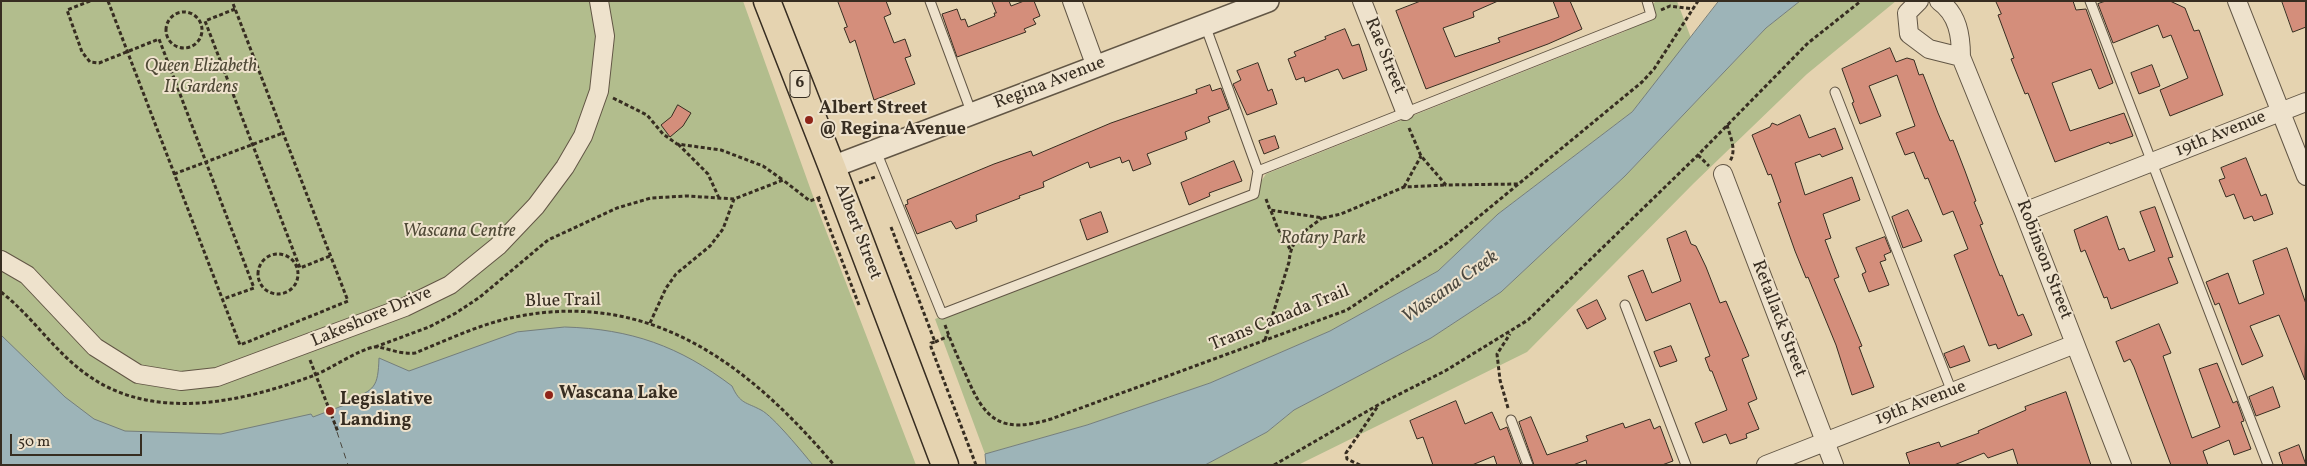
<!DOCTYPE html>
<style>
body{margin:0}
#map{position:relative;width:2307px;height:466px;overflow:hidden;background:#e5d3b0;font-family:Vollkorn,serif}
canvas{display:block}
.frame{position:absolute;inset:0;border:2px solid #372d21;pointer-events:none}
.scale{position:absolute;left:10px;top:434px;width:132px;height:22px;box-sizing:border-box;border:2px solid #372d21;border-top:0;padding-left:6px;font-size:15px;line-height:18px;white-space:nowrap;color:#372d21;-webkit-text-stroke:4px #eee2cc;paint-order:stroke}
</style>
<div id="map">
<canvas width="2307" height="466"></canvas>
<div class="frame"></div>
<div class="scale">50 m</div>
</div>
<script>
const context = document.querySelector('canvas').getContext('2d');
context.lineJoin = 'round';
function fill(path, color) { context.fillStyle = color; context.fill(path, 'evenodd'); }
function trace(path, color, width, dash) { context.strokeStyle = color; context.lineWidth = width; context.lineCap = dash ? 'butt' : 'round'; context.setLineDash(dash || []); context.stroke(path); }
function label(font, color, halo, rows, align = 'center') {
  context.font = font + ' Vollkorn,serif'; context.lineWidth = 4; context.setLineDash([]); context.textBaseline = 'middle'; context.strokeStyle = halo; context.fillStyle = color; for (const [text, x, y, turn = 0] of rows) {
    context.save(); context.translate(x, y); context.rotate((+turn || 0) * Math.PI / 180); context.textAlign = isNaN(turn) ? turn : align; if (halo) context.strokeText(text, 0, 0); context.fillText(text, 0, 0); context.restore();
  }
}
fill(new Path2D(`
 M1,1H743L818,210L916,465H1Z
 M1656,1H1677L1691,38L1632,112L1498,214L1438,271L1330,331L1210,383L1087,425L985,454L935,319L1248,201L1266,174L1626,31Z
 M1800,1H1896L1807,74L1694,183L1527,352L1298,465H1205L1267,432L1294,410L1431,338L1501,292L1625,176L1766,28Z`), '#b2bd8d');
const water = new Path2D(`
 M1719,1H1800L1766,28L1625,176L1501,292L1431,338L1294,410L1267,432L1205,465H986L985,454L1087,425L1210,383L1330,331L1438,271L1498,214L1632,112Z
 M565,327C631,329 679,346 732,386C740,404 746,402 761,410C773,416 803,453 813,465H1V335L65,397L94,419L125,431L221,434L311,414L313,417L350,403L349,400C375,390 378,387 379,358L409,371L517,332Z`);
fill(water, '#9db4b8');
trace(water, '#747e7c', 1);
trace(new Path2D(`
 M330,411L348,465`), '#4b483f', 1, [6, 5]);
const building = new Path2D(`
 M838,1H886L891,14L884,17L894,43L905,39L911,56L905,58L915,84L874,100L855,40L850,43L844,28L847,27Z
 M992,1H1009L1011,6L1024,1H1034L1040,16L1033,19L1036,24L1024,29L1026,32L957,57L942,14L957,9L961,20L965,19L968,27L995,16L994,13H996Z
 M1421,1H1498L1473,12L1474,17L1443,28L1455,57L1500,42L1498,38L1559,17L1553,1H1570L1582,29L1548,44L1426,89L1396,11Z
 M1996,1H2073L2076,10L2086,9L2113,83L2099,89L2091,69L2052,83L2070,131L2124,113L2133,136L2110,144L2109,142L2055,162L2028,93L2025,94L2011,59L2014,58L1998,15L2001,14Z
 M2106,1H2170L2185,8L2194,31L2199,30L2223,95L2170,116L2160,90L2188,78L2171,35L2163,38L2158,25L2113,43L2098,4Z
 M2282,1H2306V27L2293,32Z
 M1345,29L1352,46L1359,44L1367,70L1343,79L1338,69L1305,82L1304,77L1296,80L1288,59L1296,56L1294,52L1326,39L1325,37Z
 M1890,48L1896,62L1907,58L1914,60L1919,75L1923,74L1938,113L1950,141L1953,140L1965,171L1976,201L1974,202L1983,224L1980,225L1996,266L2000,276L2002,275L2018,316L2023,314L2032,335L1998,349L1996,344L1989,346L1954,255L1968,249L1953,211L1943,215L1928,178L1925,179L1914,152L1905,155L1896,133L1915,126L1897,75L1869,86L1881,116L1860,124L1852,103L1854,102L1842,69Z
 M1258,63L1268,91L1272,89L1277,104L1247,115L1233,84L1241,80L1237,71Z
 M2152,65L2160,86L2139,94L2131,73Z
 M1210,85L1212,91L1221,88L1229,109L1208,117L1210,122L1185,132L1187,139L1147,154L1151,164L1133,171L1129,160L1122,163L1120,157L1090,168L1088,162L1043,182L1044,187L1019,196L1020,198L976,215L977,221L956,229L951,221L917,234L905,205L908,204L907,200L994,164L1031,151L1033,156L1111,123L1197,93L1196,90Z
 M678,105L691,113L683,126L670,137L661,125L671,117Z
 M1800,115L1809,138L1835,128L1843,149L1822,157L1820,154L1795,163L1805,195L1852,177L1860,200L1823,214L1831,238L1825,240L1839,277L1834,279L1862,346L1859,347L1874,387L1852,395L1836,345L1808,277L1806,278L1795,251L1778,203L1781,202L1771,174L1768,175L1752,135L1770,127L1772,123L1777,125Z
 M1275,136L1279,148L1264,154L1259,141Z
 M2246,158L2261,196L2266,194L2273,214L2254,221L2252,216L2244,219L2234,194L2226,197L2219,180L2225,178L2221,168Z
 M1234,161L1242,181L1209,193L1210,196L1189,205L1181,183Z
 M2155,207L2173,257L2168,258L2178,283L2111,309L2107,297L2104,298L2085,250L2081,252L2074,230L2107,216L2119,250L2124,248L2129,261L2155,251L2140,212Z
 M1908,210L1922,241L1903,248L1892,217Z
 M1101,212L1108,232L1087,240L1080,220Z
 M1686,231L1691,244L1696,246L1706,267L1720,303L1726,301L1749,356L1742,359L1757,399L1748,403L1759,429L1746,434L1747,438L1730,444L1726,434L1703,443L1695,423L1727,410L1712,371H1710L1705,358L1710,356L1690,303L1646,321L1628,276L1643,270L1652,293L1681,281L1667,239Z
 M1885,237L1891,252L1884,255L1886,260L1880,262L1889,285L1869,292L1862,274L1866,272L1856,248Z
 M2287,248L2306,304L2305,380L2279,315L2250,326L2263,356L2242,365L2219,303L2215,305L2206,282L2228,273L2239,304L2264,294L2253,261Z
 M1597,300L1606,319L1587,329L1577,310Z
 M2159,324L2171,353L2163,356L2192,438L2220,427L2199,369L2217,363L2233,403L2237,401L2244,421L2241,422L2251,449L2234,455L2229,440L2203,451L2208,465H2171L2134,367L2130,359L2124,362L2116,342Z
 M1671,346L1677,361L1660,367L1654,352Z
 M1964,346L1970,361L1950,368L1944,354Z
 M2273,387L2280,407L2256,416L2249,397Z
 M2066,392L2091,465H2018L2013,449L1988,458L1984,453L1954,465H1910L1906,453L1939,442L1941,447L1979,433L1978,431L2026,410L2025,407Z
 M1456,401L1465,424L1492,412L1500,430L1507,427L1521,465H1497L1494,456L1472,465H1433L1423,437L1417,439L1410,421Z
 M1531,417L1547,455L1588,441L1586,436L1623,423L1625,428L1650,419L1654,429L1660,426L1673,461L1662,465H1587L1586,460L1573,465H1534L1519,422Z
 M2299,445L2306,465H2283L2279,453Z`);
fill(building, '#d48e7b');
trace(building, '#372d21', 1);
const service = new Path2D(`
 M930,1L972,114
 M2090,1L2268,465
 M1835,92L1952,392
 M876,151L942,314L1254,194L1258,171L1205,25
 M1258,171L1651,15L1647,1
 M1625,305L1686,465
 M1511,420L1528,465`);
const minor = new Path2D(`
 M1072,1L1096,67
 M1362,1L1405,111
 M1919,1L1907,13L1909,34L1929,49L1961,57
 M1939,1C1958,14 1961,36 1961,57L2024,212L2122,465
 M2237,1L2306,176
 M1723,174L1834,465
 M2024,212L2306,102
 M1,260L27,275L95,347L138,374L181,381L217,377L405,307L450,285L498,246L536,206L565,167L583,136L599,91L605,36L599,1
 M1766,465L2075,344`);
const tertiary = new Path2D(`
 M832,167L1268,1`);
const primary = new Path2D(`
 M767,1L832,167L945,465`);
trace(service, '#625645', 11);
trace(minor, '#625645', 20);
trace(tertiary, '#625645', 24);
trace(primary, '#372d21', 29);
trace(new Path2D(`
 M90,1L67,10L82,52L90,62L99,63L159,39L254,288L223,299
 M108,1L240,345L348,301L232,1
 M235,9L205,21L300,268L330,256
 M1661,10L1670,6L1693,9
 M166 30a18 18 0 1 1 36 0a18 18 0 1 1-36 0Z
 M613,98L647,115L663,134L677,144L721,150L763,166L783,180
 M1727,125C1730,136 1737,150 1730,161
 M1409,128L1421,156L1446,185L1518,184
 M678,144L708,174L719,198
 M1698,155L1709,166
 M174,174L283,133
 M859,183L875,177
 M1404,187L1421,156
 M818,198L859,305
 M1266,199L1270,210L1323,218L1341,214L1404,187L1446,185
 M1271,211L1278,229L1290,249
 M891,227L935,342L931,343V347L976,465
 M258 274a20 20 0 1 1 40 0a20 20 0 1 1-40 0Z
 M1,292C32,316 54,351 86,374C153,423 243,402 315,375C332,368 358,350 374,347C384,346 398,355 415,353C447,340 480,324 515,317C652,289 750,366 834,465
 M650,323L666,288L676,274L710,246L723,229L734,199
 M945,325C951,342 958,358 966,375C985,421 1001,434 1051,419L1347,310L1447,243L1642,82L1654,69L1698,1
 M1265,340L1289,262C1291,238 1304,232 1322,218
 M935,342L949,336
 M375,347L429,327L456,313L480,297L548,240L617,208L651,198L687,196L734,199L783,180L810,201L821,197
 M310,360L338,432
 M1508,408L1500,380L1497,354L1510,334
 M1274,465L1378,405L1445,371L1528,320L1698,155L1808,43L1861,1
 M1360,465L1347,459L1346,453L1378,406`), '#372d21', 3, [4, 2.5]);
trace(service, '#eee2cc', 9);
trace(minor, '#eee2cc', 18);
trace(tertiary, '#eee2cc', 21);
trace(primary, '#e5d3b0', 26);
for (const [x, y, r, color] of [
 [809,120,5,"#8f2418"],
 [549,395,5,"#8f2418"],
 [330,411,5,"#8f2418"]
]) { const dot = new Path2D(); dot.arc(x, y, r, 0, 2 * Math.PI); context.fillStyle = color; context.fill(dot); trace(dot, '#eee2cc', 2); }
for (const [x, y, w] of [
 [800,84,20]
]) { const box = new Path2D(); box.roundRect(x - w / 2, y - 13.5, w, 27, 4); context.fillStyle = '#eee2cc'; context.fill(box); trace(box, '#372d21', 1); }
label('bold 16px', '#372d21', null, [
 ["6",800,84]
]);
label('18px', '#372d21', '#eee2cc', [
 ["Rae Street",1384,56,68],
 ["Regina Avenue",1050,84,-21],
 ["19th Avenue",2221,135,-22],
 ["Albert Street",857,232,69],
 ["Robinson Street",2043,260,69],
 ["Blue Trail",563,302,-1],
 ["Lakeshore Drive",372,318,-23],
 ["Trans Canada Trail",1280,319,-22],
 ["Retallack Street",1778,319,69],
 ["19th Avenue",1921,404,-21]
]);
label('italic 18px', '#504a37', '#eee2cc', [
 ["Queen Elizabeth",201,68],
 ["II Gardens",201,89],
 ["Wascana Centre",459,233],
 ["Rotary Park",1323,240]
]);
label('bold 18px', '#372d21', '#eee2cc', [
 ["Albert Street",819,110],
 ["@ Regina Avenue",819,131],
 ["Wascana Lake",559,395],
 ["Legislative",340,401],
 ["Landing",340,422]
], 'left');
label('italic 19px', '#4b483f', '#eee2cc', [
 ["Wascana Creek",1451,288,-35]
]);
</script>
